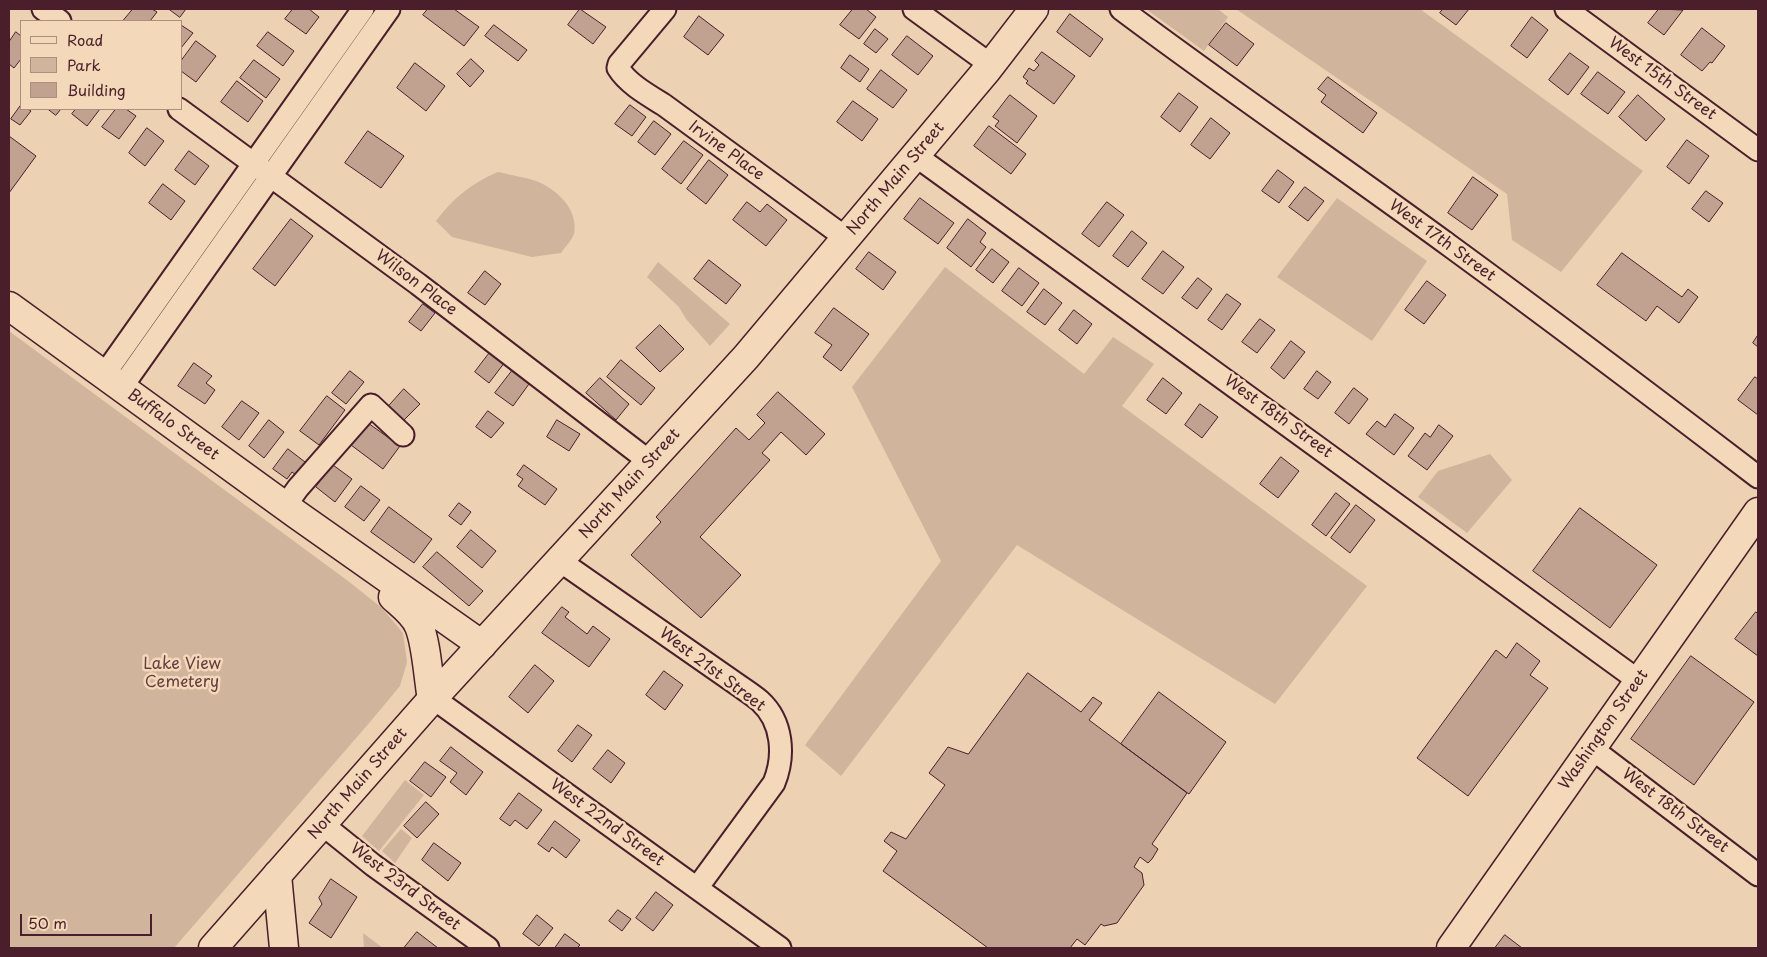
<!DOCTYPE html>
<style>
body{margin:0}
#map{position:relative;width:1767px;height:957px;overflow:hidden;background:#ecd1b3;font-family:"Playpen Sans",sans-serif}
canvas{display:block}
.frame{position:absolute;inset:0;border:10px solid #4a1f2b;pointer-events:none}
.legend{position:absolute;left:20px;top:20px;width:162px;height:90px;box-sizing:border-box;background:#f3d8b9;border:1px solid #af8e80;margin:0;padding:6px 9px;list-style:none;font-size:15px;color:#4a1f2b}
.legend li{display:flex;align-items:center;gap:10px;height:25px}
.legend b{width:25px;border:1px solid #af8e80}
.scale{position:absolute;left:20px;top:914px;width:132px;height:22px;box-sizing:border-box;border:2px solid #4a1f2b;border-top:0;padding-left:6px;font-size:15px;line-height:18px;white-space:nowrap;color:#4a1f2b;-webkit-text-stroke:4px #f3d8b9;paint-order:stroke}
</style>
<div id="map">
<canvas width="1767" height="957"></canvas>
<div class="frame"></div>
<ul class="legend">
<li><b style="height:6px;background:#f3d8b9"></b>Road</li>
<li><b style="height:14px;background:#d1b49c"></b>Park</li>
<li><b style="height:14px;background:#c1a290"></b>Building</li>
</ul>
<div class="scale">50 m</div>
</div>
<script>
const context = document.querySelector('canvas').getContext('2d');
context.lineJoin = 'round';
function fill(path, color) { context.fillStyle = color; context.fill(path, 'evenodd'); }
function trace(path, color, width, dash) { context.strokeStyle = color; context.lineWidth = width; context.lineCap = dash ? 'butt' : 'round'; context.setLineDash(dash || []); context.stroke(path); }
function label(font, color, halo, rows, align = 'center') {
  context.font = font + ' "Playpen Sans",sans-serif'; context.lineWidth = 5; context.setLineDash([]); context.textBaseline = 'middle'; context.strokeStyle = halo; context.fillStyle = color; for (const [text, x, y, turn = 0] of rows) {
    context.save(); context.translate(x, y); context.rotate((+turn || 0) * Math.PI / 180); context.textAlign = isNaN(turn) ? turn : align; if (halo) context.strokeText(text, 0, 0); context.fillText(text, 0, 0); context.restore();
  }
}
fill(new Path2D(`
 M1146,9H1218L1228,17L1204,51Z
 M1236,9H1420L1643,171L1561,272L1512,240L1507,194Z
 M498,172C510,175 524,177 536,181C557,189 579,210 574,234C572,240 565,247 561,253L532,257L452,237L436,221C453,198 472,183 498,172Z
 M1337,198L1427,261L1372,341L1277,277Z
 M658,262L730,324L710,346L686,319L679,307L647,277Z
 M945,267L1084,374L1113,337L1154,364L1122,406L1367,586L1275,704L1017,545L841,776L805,745L941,561L852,387Z
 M9,331L348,581L382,608L403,633L407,662L400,686L370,722L174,948H9Z
 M1490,454L1512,480L1467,533L1418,497L1438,471Z
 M405,780L424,795L379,851L362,836Z
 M401,829L412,838L395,863L382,851Z
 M363,933L383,948H364Z`), '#d1b49c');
const building = new Path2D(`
 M133,9H152L157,12L150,21H123Z
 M169,9H186L180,17Z
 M293,9H309L319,17L306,34L285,19Z
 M428,9H454L479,27L464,46L423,15Z
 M580,9L606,27L593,44L568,25Z
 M853,9H866L876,17L859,39L840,25Z
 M1443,9H1469L1456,25L1440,13Z
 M1659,9L1683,10L1664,35L1648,23Z
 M1070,14L1103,39L1090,57L1057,32Z
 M699,16L724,35L708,55L684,37Z
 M1532,17L1548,30L1527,58L1511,46Z
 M1226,23L1254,44L1237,66L1209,45Z
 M181,25L193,33L181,48Z
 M494,25L527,50L518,61L485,36Z
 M1702,28L1725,46L1712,63L1710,62L1702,71L1681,55Z
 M875,29L888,39L876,53L864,44Z
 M16,32L21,36V59L14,68L9,64V42Z
 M268,32L294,51L283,66L257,46Z
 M907,36L933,56L918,75L892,55Z
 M196,41L216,56L196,82L181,71V61Z
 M1042,52L1075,76L1054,104L1026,83L1028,81L1023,77L1029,68L1034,71L1039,65L1035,61Z
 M1570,53L1589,67L1568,95L1549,80Z
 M850,55L869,69L860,82L841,68Z
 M471,59L484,71L470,87L457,74Z
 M254,60L280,79L266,98L240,78Z
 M415,63L445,86L426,111L397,88Z
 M881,70L907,90L893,108L867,89Z
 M1598,72L1625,92L1608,114L1581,94Z
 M1328,77L1377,113L1363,133L1321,102L1326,95L1318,89Z
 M237,81L263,101L248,122L221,102Z
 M1179,93L1198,107L1180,132L1161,117Z
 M1010,95L1037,116L1017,143L995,126L999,121L993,117Z
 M1638,95L1665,119L1646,141L1619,117Z
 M853,101L878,119L862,141L837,122Z
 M21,105V109H28L31,111L20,125L11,119Z
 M630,105L646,117L632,136L615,124Z
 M48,109H61L56,115Z
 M76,109H100L87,126L72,114Z
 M116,109H126L136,116L119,139L102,127Z
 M1211,118L1230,133L1210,159L1191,145Z
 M654,121L671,134L655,155L638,142Z
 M989,126L1026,154L1011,174L974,146Z
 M147,128L164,141L145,166L129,153Z
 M368,131L404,156L381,188L345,163Z
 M9,136L36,156L9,193Z
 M1687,140L1709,156L1689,184L1667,167Z
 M684,141L703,155L681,184L662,169Z
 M189,151L209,166L195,185L175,170Z
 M709,160L728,175L706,204L687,189Z
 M1278,170L1294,182L1279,203L1262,191Z
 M1473,177L1498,195L1472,230L1448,213Z
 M163,184L185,201L171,220L149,203Z
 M1305,187L1324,201L1308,221L1289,207Z
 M1706,191L1723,203L1709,222L1692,209Z
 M920,198L954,223L938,244L904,219Z
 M747,202L760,212L767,204L787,220L766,246L733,220Z
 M1107,202L1124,215L1099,247L1082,234Z
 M291,219L313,236L275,286L253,269Z
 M968,219L986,233L980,242L986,247L971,267L947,248Z
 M1132,231L1147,243L1128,267L1113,256Z
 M992,249L1009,262L993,283L976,270Z
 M1163,251L1184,267L1163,294L1142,279Z
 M869,252L896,272L883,290L856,269Z
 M1622,253L1682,297L1688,289L1698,297L1679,323L1657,306L1646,321L1597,285Z
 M709,260L741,285L726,304L694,279Z
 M1019,268L1039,283L1022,306L1002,291Z
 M485,271L501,284L485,305L468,293Z
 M1198,278L1212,289L1197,309L1182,298Z
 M1427,281L1446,295L1424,324L1405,310Z
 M1044,289L1062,303L1045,325L1027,312Z
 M1227,294L1241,304L1222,330L1208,320Z
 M423,304L435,313L421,331L409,322Z
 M834,308L869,334L841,371L823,357L832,345L815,333Z
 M1074,310L1092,324L1077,344L1059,330Z
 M1260,319L1275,330L1257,353L1242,342Z
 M660,325L684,349L660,372L636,348Z
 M1758,335V347L1753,343Z
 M1291,341L1305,352L1284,379L1271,368Z
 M491,351L505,362L489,383L475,372Z
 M621,360L655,388L641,405L607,377Z
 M194,363L212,376L206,383L215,390L205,404L178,386Z
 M350,371L364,382L346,404L332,393Z
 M512,371L529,384L513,406L495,393Z
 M1317,371L1331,382L1318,399L1304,389Z
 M1755,377L1758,379V415L1738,400Z
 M600,378L629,404L616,420L586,393Z
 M1163,378L1182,393L1166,414L1147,400Z
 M1354,388L1368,399L1349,424L1335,413Z
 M404,389L420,404L403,421L388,407Z
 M778,392L825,434L806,455L781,432L762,453L770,460L700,537L741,575L701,618L631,555L661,522L656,517L736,428L749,440L765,423L757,415Z
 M327,396L345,410L319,445L300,431Z
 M242,401L259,413L239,440L222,427Z
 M1200,404L1218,417L1202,438L1185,425Z
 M488,411L504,423L491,438L476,427Z
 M1395,414L1414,428L1394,455L1366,434L1377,421L1385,427Z
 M269,420L284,432L264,458L249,446Z
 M557,420L580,434L569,451L547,437Z
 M368,423L400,446L383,469L351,445Z
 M1439,425L1453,436L1427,470L1408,456L1425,433L1430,437Z
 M288,449L309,465L300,478L292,472L287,479L273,469Z
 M1281,457L1299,471L1278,498L1260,484Z
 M333,465L352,479L335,502L316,487Z
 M524,465L557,489L545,505L518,486L523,479L517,475Z
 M361,486L380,500L364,521L345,507Z
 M1336,493L1350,504L1326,536L1312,525Z
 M459,503L471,512L461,525L449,516Z
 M1356,505L1375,520L1350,553L1331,538Z
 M389,507L432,539L414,563L371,532Z
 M1580,508L1657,565L1610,628L1533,571Z
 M471,530L496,551L482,568L457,547Z
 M437,552L483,591L469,606L423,567Z
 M562,607L569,612L565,617L587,634L593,626L610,639L589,667L542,633Z
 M1756,612L1758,614V656L1735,639Z
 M1517,643L1540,661L1530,675L1548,688L1468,796L1417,758L1496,650L1506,658Z
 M1691,656L1754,702L1694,785L1631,739Z
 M535,665L554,681L528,713L509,697Z
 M664,671L683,685L665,710L646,695Z
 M1028,673L1081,712L1093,697L1102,703L1089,720L1187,793L1152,844L1158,849L1152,859L1148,863L1140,857L1134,867L1142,873L1144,885L1117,923L1104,926L1101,924L1085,945L1077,939L1070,948H988L883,871L897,851L884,841L891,832L906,839L945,785L929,773L948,747L968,754Z
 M1159,692L1226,742L1189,794L1121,744Z
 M578,725L592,735L572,762L558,751Z
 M451,747L483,772L466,795L450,782L457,773L440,761Z
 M608,750L625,763L611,783L593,769Z
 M425,762L446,777L431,797L410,781Z
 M519,793L542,810L527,829L515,820L510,826L500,819Z
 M426,802L439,814L417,838L404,826Z
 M555,821L580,840L566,858L552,847L549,852L538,844Z
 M434,843L461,863L448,881L422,860Z
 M331,879L357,897L331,938L309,923L322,904L319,898Z
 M656,892L673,905L653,931L636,918Z
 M618,910L631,919L622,931L609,921Z
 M537,915L553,928L539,946L523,934Z
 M417,932L438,948H404Z
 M565,934L580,945L577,948H555Z
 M1505,935L1522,948H1495Z`);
fill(building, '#c1a290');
trace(building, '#4a1f2b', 1);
const street = new Path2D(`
 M43,9L60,21
 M665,9L619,64L618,68C628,84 648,95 664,105L846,238
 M914,9L991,65
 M1121,9C1229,90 1341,166 1450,246C1554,322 1656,399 1758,477
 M1566,9L1758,150
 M179,109L418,284L650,462
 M916,156C1157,331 1399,504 1639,681
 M104,375L363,9
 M121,388L389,9
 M285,506L298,488L371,405L403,435
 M560,561L738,685C745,690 753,695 760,701C783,722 785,756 774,783L697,888
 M433,698L780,948
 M1591,748L1758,875
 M322,824L373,865L488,948`);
const secondary = new Path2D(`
 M9,306L296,514L482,645
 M393,597C403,606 414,614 419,626C426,642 428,674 431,693L433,698
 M1451,948L1758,512`);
const primary = new Path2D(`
 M277,875L284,948`);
const highway = new Path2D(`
 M213,948L433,698L746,357L987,70L1034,9`);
trace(street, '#4a1f2b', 25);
trace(secondary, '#4a1f2b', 31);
trace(primary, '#4a1f2b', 31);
trace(highway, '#4a1f2b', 31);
trace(street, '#f3d8b9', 21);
trace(secondary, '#f3d8b9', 28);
trace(primary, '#f3d8b9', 28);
trace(highway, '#f3d8b9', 28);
label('16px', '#4a1f2b', '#f3d8b9', [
 ["West 15th Street",1662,79,36],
 ["Irvine Place",726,151,36],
 ["North Main Street",896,179,-50],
 ["West 17th Street",1442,241,36],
 ["Wilson Place",416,283,37],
 ["West 18th Street",1278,417,36],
 ["Buffalo Street",173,425,36],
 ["North Main Street",630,484,-48],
 ["West 21st Street",712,670,37],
 ["Washington Street",1604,730,-55],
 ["North Main Street",358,784,-49],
 ["West 18th Street",1675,811,37],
 ["West 22nd Street",607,823,36],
 ["West 23rd Street",405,887,37]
]);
label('16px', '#653d42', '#f3d8b9', [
 ["Lake View",182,665],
 ["Cemetery",182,683]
]);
</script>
